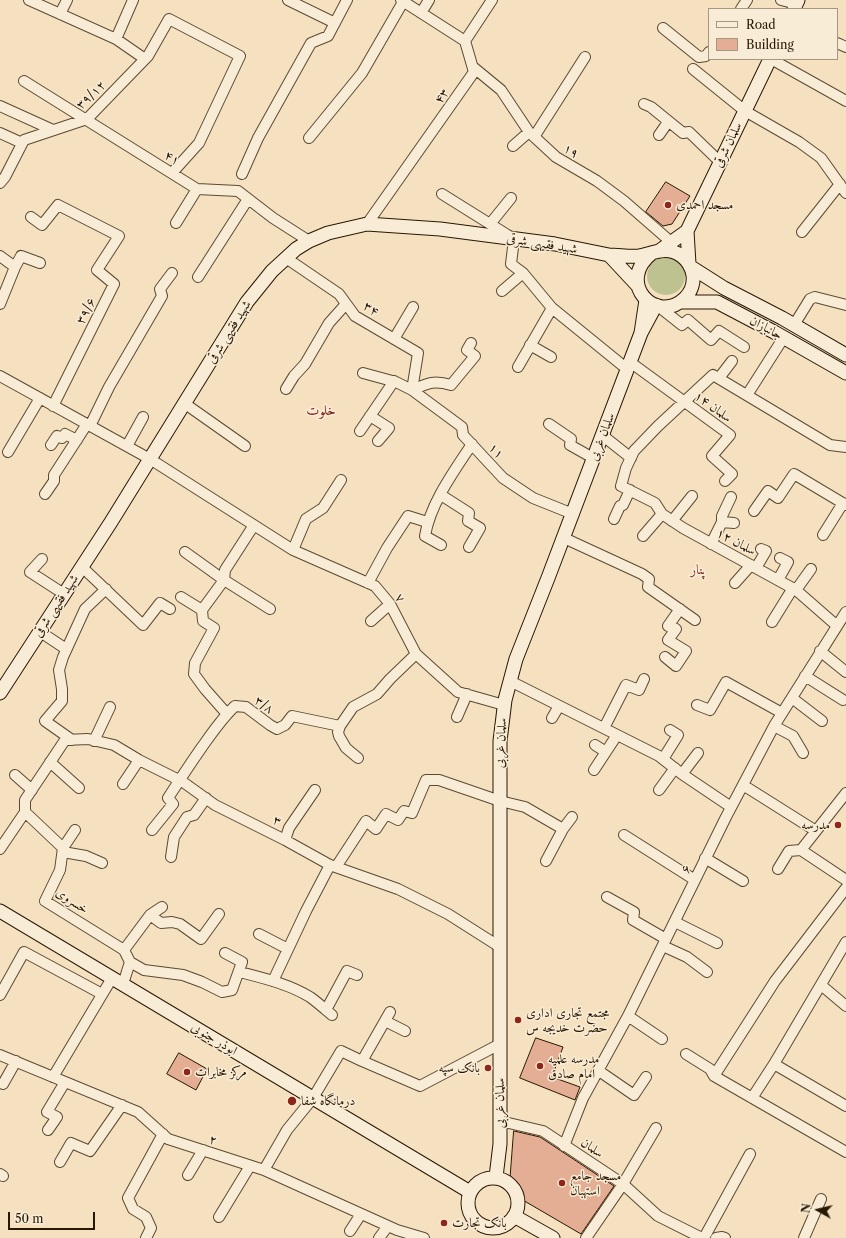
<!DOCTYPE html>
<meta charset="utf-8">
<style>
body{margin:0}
#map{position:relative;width:846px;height:1238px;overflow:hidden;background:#f5e1c0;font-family:"Libre Caslon Text",serif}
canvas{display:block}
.legend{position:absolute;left:708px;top:8px;width:130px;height:52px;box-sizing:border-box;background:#f8ecd6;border:1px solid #a59781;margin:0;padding:5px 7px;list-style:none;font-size:12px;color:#281702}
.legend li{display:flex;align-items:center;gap:8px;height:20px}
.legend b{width:20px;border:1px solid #a59781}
.north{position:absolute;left:798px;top:1190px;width:40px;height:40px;-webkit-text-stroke:3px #f8ecd6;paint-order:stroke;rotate:278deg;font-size:11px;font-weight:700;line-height:16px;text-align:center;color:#281702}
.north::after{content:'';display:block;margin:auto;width:14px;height:18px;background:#281702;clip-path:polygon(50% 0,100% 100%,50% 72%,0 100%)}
.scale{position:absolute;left:8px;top:1212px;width:87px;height:18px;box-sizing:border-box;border:2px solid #281702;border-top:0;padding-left:5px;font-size:12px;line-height:14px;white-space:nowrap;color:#281702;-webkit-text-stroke:3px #f8ecd6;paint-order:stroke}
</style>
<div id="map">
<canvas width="846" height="1238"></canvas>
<ul class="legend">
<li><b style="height:5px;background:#f8ecd6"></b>Road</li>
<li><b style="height:11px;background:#e3ae94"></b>Building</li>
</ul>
<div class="north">N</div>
<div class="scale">50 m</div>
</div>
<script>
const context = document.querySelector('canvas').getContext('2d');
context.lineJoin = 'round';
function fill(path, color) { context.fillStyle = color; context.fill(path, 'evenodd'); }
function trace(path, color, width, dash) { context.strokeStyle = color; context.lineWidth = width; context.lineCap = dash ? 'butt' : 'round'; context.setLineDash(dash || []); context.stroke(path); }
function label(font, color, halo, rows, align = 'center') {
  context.font = font + ' "Libre Caslon Text",Amiri,serif'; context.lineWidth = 3; context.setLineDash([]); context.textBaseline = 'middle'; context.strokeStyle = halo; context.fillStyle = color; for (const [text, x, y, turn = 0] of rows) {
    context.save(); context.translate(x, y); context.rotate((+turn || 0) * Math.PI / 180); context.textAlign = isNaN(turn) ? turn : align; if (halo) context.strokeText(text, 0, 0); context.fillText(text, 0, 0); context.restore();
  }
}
fill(new Path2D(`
 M647 276a19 19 0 1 1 38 0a19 19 0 1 1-38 0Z`), '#bec291');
const building = new Path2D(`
 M666,182L690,196L672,224L663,226L646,212Z
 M536,1038L563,1047L552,1077L580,1087L575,1100L520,1078Z
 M179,1053L207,1069L196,1090L167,1074Z
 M514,1131L540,1137L614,1186L581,1234L521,1199L510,1181Z`);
fill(building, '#e3ae94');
trace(building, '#281702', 1);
const street = new Path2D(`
 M29,0L116,39L145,59
 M288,0L335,23
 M781,0L797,4
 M741,9L747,0
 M421,13L429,0
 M60,14L67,0
 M663,28L699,57L706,56L709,52
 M116,39L133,0
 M465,41L492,0
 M837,43L846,47
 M771,59L846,101
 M473,67L501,90L529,132L556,157L597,181L624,201L671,242
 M693,69L745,111L799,142L821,158L846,193
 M24,81L197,189L238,191L273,218L309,241
 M644,104L651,107L683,133L689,132L720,162
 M0,106L53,130
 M0,133L22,143
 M659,135L668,122
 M534,137L585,57
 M309,138L362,73L403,2
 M513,146L529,132
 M242,174L258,138L311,43L328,36L347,0
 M0,183L5,177L24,140L87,119L148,56L169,19L240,56L199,143L172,173
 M442,194L514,239L511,264L523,273L552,308L627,369
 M31,217L42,225L58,205L119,236L97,270L114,284L53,406
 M176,223L197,189
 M367,224L474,72L465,41L401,0
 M490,224L511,198
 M802,232L840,184
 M0,256L15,267
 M286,258L339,294L355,316L418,353L412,390
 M198,277L248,199
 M502,291L523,273
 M0,304L15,267L21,256L40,263
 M658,306L682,325L688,320L711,340L719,331L744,347
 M794,325L810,299L815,297L846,305
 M394,339L413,307
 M530,345L551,357
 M630,362L730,435L712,456L732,474L725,481
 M518,367L552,308
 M363,373L396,382L412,390L462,427L463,435L503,478L533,498L573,514
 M0,376L150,459L293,550L375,586L390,604L416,654L458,692L504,705
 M719,378L732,361
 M286,389L294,376L305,364L329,323L346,304
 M412,390C428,383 434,380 451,385L475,356L467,350L471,343
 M747,395L784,337
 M184,403L245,446
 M370,416L389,428L378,441
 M549,424L571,439L570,445L593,458
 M90,426L109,387L162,296L160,289L172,273
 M360,431L394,381
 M602,435L631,458
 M51,445L57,436L62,438L65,434L77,440
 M127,446L143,417
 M8,452L40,398
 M45,494L54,481V475L87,424
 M441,495L469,513L468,521L480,528L469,547
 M754,511L768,491L778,498L794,474L846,505
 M614,519L620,506L623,505L630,490
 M672,521L692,496
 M722,522L734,523
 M254,525L225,570L224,580L270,609
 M823,535L843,503
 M643,536L662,514
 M564,538L642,574L649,579L648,587L695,620
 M711,544L722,522V516L731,497
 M441,545L425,536C430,504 454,471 472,444
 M293,550L306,519L323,508L341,480
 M185,552L224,580L202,610L203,621L214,628L195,663L194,674L205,689L227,714
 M42,559L30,572L64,594
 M82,567L143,625L160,603L170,609
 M756,568L766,551L761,549
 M778,580L788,562L780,558
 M368,583L387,548L408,516L427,522
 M735,583L751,565
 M796,590L811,569
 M181,597L202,610
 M371,621L390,604
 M772,622L793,588
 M836,625L796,590L683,528L662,514L655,503L621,486L626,468L634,451L658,426L713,375L830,445L846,447
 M39,631L66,649
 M820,651L846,672
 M665,657L676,666L686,651L668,640L676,629L668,626L680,609
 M805,676L843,700
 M510,681L659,756L682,774L731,807
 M792,698L822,721
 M697,705L710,710L726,682L782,713
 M457,717L467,694
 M552,718L559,706
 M774,726L793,736L803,753
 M604,728L626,685L639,690L644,679
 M72,740L45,721L62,701V689L59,670L63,657L85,609L106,589
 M94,741L110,707
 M595,745L606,752
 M358,758L346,748L339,736L338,732L340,726L353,707L377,694L390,679L416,654
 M663,759L678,735L670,730
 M50,762L79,788
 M594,770L617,735
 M682,774L698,753
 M15,775L32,790
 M123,784L139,760
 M743,785L816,831
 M659,790L675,768
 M25,812V800L65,740L88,739L114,745L139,760L183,782L215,805L285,840L330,865L398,889L448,914L500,947
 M25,812L63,848L60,870L45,901L124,950L130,962L123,984
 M152,830L173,804L168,798C179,781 190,764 202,747C212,733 222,718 235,706L246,707L270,725L277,729L285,725L292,716L340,726
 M624,835L695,880
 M285,840L289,828L315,790
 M63,848L75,830
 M0,849L25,812
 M801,850L846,880
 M63,852L86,856L102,863
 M171,857L174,837L187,817L194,815L206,798
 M705,858L743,881
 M546,861L563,829L572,817
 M336,867L366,821L376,829L386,814L398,820L404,811L412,813L426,780H439L500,801L525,807L563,829
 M778,869L789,851L801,850L846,793
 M607,897L634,912L633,920L666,939
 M150,915L161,923L172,922L180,924L201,939L219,914
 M675,922L717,943
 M259,934L288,949
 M663,946L687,957L707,972
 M124,950L150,915L162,907
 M130,962L144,970L183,975L202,982L222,992L232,990L242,962L225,953
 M240,972C263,978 289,984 310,997C317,1002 325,1009 332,1015
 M273,981L306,911L330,865
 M821,985L846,1006
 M0,995L24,952L102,994
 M326,1010L347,971L357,975
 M628,1016L662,1039
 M385,1021L405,1031
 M686,1054L710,1069L714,1076
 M0,1055L138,1112L168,1139L264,1170L397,1230L424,1238
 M362,1061L420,1086L500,1044
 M774,1064L846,1106
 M599,1071L634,1095L646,1077
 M714,1076L775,981L846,888
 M714,1076L846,1152
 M53,1077L112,978
 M3,1084L16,1061
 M752,1098L774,1064L846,942
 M500,1121L543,1131L623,1184L658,1216L702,1238
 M48,1130L57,1117L47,1112L65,1082
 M564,1146L583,1098L628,1016L726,817L774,726L846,612
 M60,1162L71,1143L90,1151L122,1105
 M264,1170L287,1130L313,1098L341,1051L362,1061L390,1012
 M0,1174L3,1176
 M188,1175L203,1150
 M219,1217L250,1166
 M350,1231L361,1214
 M146,1238L151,1228L146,1217L133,1209L128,1198L163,1134
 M379,1238L388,1226
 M586,1238L623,1184L656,1128
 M704,1238L750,1154
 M716,1238L722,1237L725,1238
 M804,1238L821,1199`);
const secondary = new Path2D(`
 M794,9L798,0
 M687,231L770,59
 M659,251L687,231L689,264
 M691,267L724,288L782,318L846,355
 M637,285L609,255C619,255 630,257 639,256C646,255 653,252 660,251C676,248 690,259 693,275C694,283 691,292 685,298C656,326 615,282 652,253
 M646,300L641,333L656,305
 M681,302H717L774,332L846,373
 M0,693L111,522L247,302L272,271L296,249L309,241L328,233L367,224L440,229L555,244L609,255
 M0,911L470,1192
 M496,1177L500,1144V741L505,700L516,659L548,578L641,333
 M468 1203a25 25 0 1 1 50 0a25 25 0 1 1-50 0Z
 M514,1216L553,1238`);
trace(street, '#5b4a32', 12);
trace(secondary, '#281702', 15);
trace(street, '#f8ecd6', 10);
trace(secondary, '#f8ecd6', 13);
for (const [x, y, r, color] of [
 [668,205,4,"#8f2418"],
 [838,825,4,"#8f2418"],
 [518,1020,4,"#8f2418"],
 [540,1066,4,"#8f2418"],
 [488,1068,4,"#8f2418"],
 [187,1072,4,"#8f2418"],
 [292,1101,5,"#8f2418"],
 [562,1183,4,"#8f2418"],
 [444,1223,4,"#8f2418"]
]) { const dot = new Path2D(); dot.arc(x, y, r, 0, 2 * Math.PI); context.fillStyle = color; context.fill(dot); trace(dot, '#f8ecd6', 1.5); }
label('13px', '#281702', '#f8ecd6', [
 ["۳۹/۱۲",91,95,-43],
 ["۴۳",442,96,-55],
 ["سلمان شرقی",728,145,-64],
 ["۱۹",571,151,32],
 ["۴۱",172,158,32],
 ["شهید فقیهی شرقی",542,244,9],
 ["۳۴",371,309,34],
 ["۳۹/۶",86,311,-63],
 ["جانبازان",766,328,28],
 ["شهید فقیهی شرقی",229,332,-58],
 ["سلمان ۱۴",713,407,36],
 ["سلمان غربی",602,437,-69],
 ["۱۱",496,451,48],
 ["سلمان ۱۲",736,542,28],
 ["۷",400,598,57],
 ["شهید فقیهی شرقی",56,606,-57],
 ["۳/۸",264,705,35],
 ["سلمان غربی",501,743,-87],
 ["۳",277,821,27],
 ["۶",686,869,-64],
 ["خسروی",72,901,34],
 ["ابوذر جنوبی",214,1039,31],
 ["سلمان غربی",500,1103,-90],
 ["۲",213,1140,18],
 ["سلمان",592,1148,34]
]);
label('13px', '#281702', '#f8ecd6', [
 ["مسجد احمدی",676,205],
 ["مدرسه",830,825,"right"],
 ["مجتمع تجاری اداری",526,1013],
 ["حضرت خدیجه س",526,1028],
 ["مدرسه علمیه",548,1059],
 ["امام صادق",548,1074],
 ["بانک سپه",480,1068,"right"],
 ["مرکز مخابرات",195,1072],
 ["درمانگاه شفا",301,1101],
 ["مسجد جامع",570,1176],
 ["استهبان",570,1191],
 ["بانک تجارت",452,1223]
], 'left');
label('14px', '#7a1f14', '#f8ecd6', [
 ["خلوت",321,411],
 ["پنار",698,570]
]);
</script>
